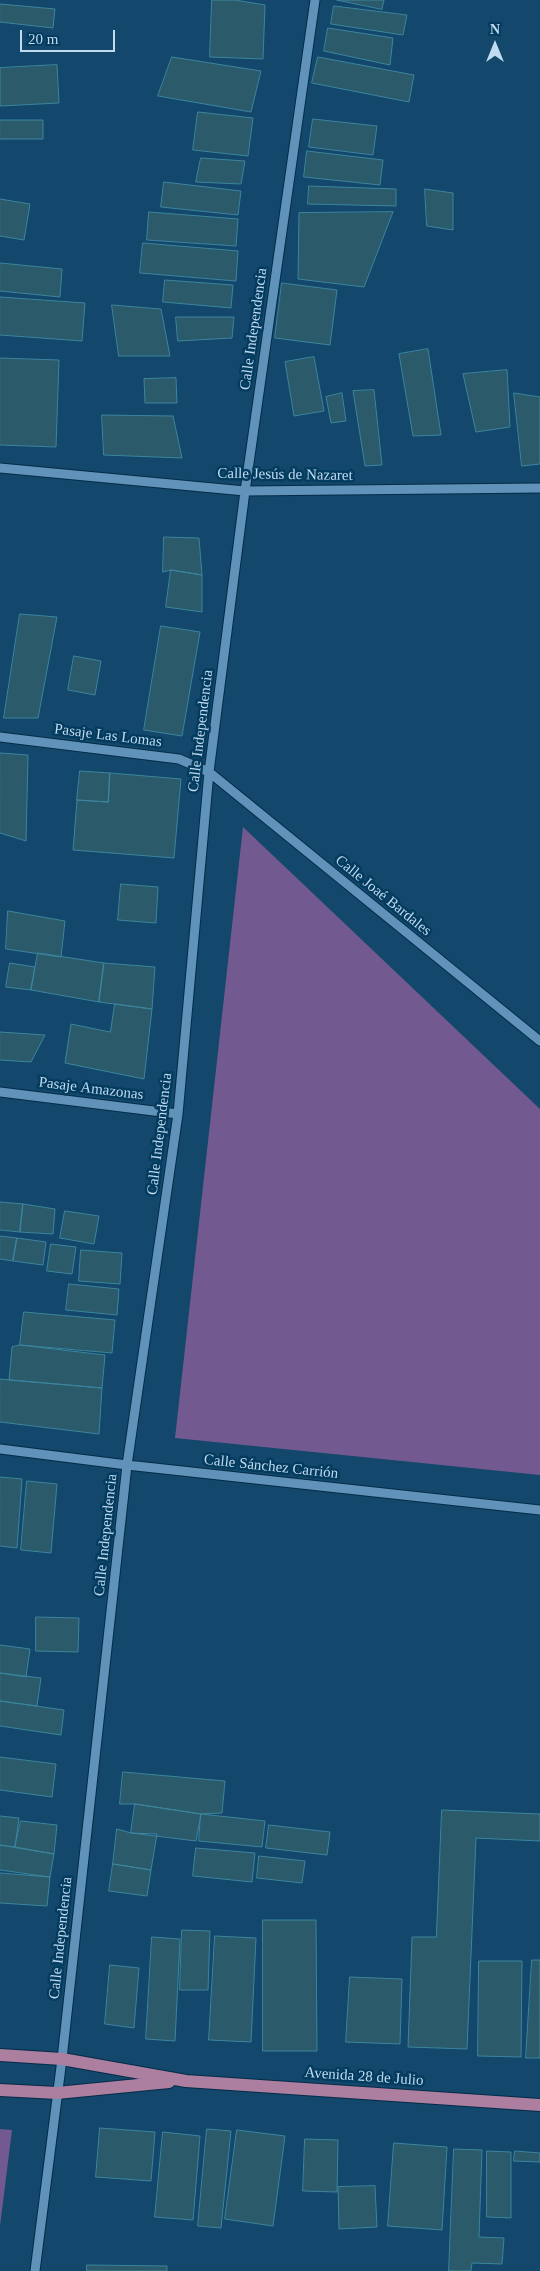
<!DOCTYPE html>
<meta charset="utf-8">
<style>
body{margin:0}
#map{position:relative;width:540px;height:2271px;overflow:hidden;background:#13476b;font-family:"Times New Roman",serif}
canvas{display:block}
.north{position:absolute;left:470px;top:20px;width:50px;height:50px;-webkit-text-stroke:4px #033c5f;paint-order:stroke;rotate:0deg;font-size:14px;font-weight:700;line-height:20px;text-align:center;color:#c0daf0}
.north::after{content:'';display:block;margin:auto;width:18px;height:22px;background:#c0daf0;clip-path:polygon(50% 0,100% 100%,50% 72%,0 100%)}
.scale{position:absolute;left:20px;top:30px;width:95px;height:22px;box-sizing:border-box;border:2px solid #c0daf0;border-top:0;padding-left:6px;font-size:15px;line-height:18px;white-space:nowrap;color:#c0daf0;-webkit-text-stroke:4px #033c5f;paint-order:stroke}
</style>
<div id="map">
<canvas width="540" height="2271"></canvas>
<div class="north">N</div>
<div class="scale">20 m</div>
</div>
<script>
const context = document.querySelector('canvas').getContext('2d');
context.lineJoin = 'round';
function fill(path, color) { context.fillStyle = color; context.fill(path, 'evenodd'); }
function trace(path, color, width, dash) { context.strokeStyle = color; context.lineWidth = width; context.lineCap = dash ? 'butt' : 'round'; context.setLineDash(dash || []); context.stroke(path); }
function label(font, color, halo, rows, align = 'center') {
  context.font = font + ' "Times New Roman",serif'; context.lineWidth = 5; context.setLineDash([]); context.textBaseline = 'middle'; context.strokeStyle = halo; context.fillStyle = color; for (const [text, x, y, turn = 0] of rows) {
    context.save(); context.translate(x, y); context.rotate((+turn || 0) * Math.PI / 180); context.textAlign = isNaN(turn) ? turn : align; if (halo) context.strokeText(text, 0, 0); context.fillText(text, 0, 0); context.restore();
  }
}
fill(new Path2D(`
 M243,827L540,1109V1475L175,1438Z
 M0,2129L12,2130L0,2226Z`), '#725a90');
const building = new Path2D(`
 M212,0H235L265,5L263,59L210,57Z
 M337,0H384L382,9Z
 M0,4L55,9L53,28L0,22Z
 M334,6L407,15L403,35L331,24Z
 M328,28L393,38L390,65L324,51Z
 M172,57L261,71L251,112L158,96Z
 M318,57L414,75L409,102L312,83Z
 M57,65L59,103L0,106V68Z
 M198,112L253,118L248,156L193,150Z
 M313,119L377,126L373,155L309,147Z
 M0,120H43V139H0Z
 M307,151L383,160L380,185L304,177Z
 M201,158L245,161L241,184L196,182Z
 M164,182L241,191L238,215L161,207Z
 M309,186L396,189V206L308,204Z
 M425,189L453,193V230L427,226Z
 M0,199L30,204L24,240L0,236Z
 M149,212L238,219L236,246L147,240Z
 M393,212L364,287L298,279L299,213Z
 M143,243L238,251L236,281L140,273Z
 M0,263L62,269L60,297L0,291Z
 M165,280L233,285L231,308L163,302Z
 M282,283L337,290L330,345L275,338Z
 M0,297L85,303L82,341L0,335Z
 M112,305L161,309L170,356H119Z
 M176,317H234L232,338L178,341Z
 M428,349L441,435L413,436L399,354Z
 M314,357L324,411L294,416L285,362Z
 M0,358L59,360L56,447L0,445Z
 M507,370L510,427L476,432L463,374Z
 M176,378L177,403H145L144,379Z
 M374,390L382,465L365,466L353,391Z
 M342,393L346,421L331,423L326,397Z
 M514,393L540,397V464L522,466Z
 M102,415L173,416L182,458L104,455Z
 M164,537L199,538L202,575L171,570L163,572Z
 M171,570L202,575V612L166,607Z
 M20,614L57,617L38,718H4Z
 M161,626L200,632L182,736L144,730Z
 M74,656L101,661L95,695L68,690Z
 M0,753L28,755L26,841L0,833Z
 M80,771L110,773L108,802L77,800Z
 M110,773L181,779L174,858L73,850L77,800L108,802Z
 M121,884L158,887L156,923L118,920Z
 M8,911L65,921L61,957L6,949Z
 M38,953L104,963L99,1002L31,990Z
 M10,963L35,967L31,990L6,987Z
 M104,963L155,967L152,1009L99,1002Z
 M115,1004L152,1009L144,1079L65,1063L71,1024L110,1032Z
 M0,1032L45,1035L31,1062L0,1060Z
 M0,1202L23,1204L20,1232L0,1230Z
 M23,1204L55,1209L53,1234L20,1232Z
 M65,1211L99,1216L94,1244L60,1238Z
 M0,1236L17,1238L13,1261L0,1259Z
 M17,1238L46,1242L43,1265L13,1261Z
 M51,1244L76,1247L72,1274L47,1271Z
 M81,1250L122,1253L120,1284L79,1281Z
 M69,1284L119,1289L117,1315L66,1310Z
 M24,1312L115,1320L112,1353L20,1345Z
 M20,1345L105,1355L102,1388L9,1380L12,1347Z
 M0,1379L102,1388L99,1434L0,1422Z
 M0,1477L22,1479L17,1548L0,1546Z
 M27,1481L57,1484L51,1553L21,1550Z
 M36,1617L79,1618L78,1652L36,1651Z
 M0,1645L30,1649L26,1677L0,1673Z
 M0,1673L41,1678L37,1706L0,1701Z
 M0,1701L64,1710L61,1735L0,1726Z
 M0,1757L56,1764L52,1797L0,1790Z
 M123,1772L225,1781L222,1813L201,1814L135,1804H120Z
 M135,1804L201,1814L196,1841L131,1833Z
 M442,1810L540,1814V1841L476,1838L467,2049L408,2047L412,1937H436Z
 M201,1814L265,1821L262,1847L199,1841Z
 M0,1816L19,1818L15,1847L0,1845Z
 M21,1821L57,1825L54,1854L15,1847Z
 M269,1825L330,1832L327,1855L266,1848Z
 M117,1829L131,1833L157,1834L151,1870L113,1864Z
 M0,1845L54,1854L50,1877L0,1870Z
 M196,1848L255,1853L252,1882L193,1876Z
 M259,1856L305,1861L302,1883L257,1878Z
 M113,1864L151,1870L147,1896L109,1891Z
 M0,1873L50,1877L47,1906L0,1903Z
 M263,1920H316L317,2051H263Z
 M182,1930L210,1931L208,1990H180Z
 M215,1936L256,1938L251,2042L209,2040Z
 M152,1937L180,1939L175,2041L146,2039Z
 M532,1960H540V2058H526Z
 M479,1961H522L521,2057L478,2056Z
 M110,1965L139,1968L134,2028L105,2024Z
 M350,1977L402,1979L400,2044L346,2042Z
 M100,2128L155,2132L151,2181L96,2177Z
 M207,2129L231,2131L221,2228L198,2226Z
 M237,2130L285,2136L273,2226L225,2219Z
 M163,2132L200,2136L193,2220L155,2217Z
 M305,2139L338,2140L337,2192L303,2191Z
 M394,2143L447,2147L442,2230L388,2226Z
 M454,2149L482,2150L479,2237L504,2238L502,2264L472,2263L471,2271H449Z
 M487,2151L511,2152V2218L487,2217Z
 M515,2151L540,2153V2162L514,2161Z
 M375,2186L377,2227L339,2229L338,2187Z
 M87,2265L167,2266V2271H87Z`);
fill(building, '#2b5a6b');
trace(building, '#3c859e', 1);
const minor = new Path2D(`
 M0,468L245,491L540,488
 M0,737L179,759L209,772L540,1041
 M0,1092L178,1114
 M0,1449L127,1465L540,1510
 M35,2271L62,2059L127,1465L178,1114L209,772L245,491L315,0`);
const major = new Path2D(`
 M0,2055L62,2059L186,2081L540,2105
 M0,2090L57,2093L169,2082`);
trace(minor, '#042c47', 11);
trace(major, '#042c47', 14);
trace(minor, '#6092ba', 9);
trace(major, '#ac7ea0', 12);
label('15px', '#c0daf0', '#033c5f', [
 ["Calle Independencia",254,329,-82],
 ["Calle Jesús de Nazaret",285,475,1],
 ["Calle Independencia",201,731,-83],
 ["Pasaje Las Lomas",108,736,7],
 ["Calle Joaé Bardales",383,896,39],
 ["Pasaje Amazonas",91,1089,7],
 ["Calle Independencia",160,1134,-83],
 ["Calle Sánchez Carrión",271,1467,6],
 ["Calle Independencia",106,1535,-84],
 ["Calle Independencia",61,1938,-84],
 ["Avenida 28 de Julio",364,2077,4]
]);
</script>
